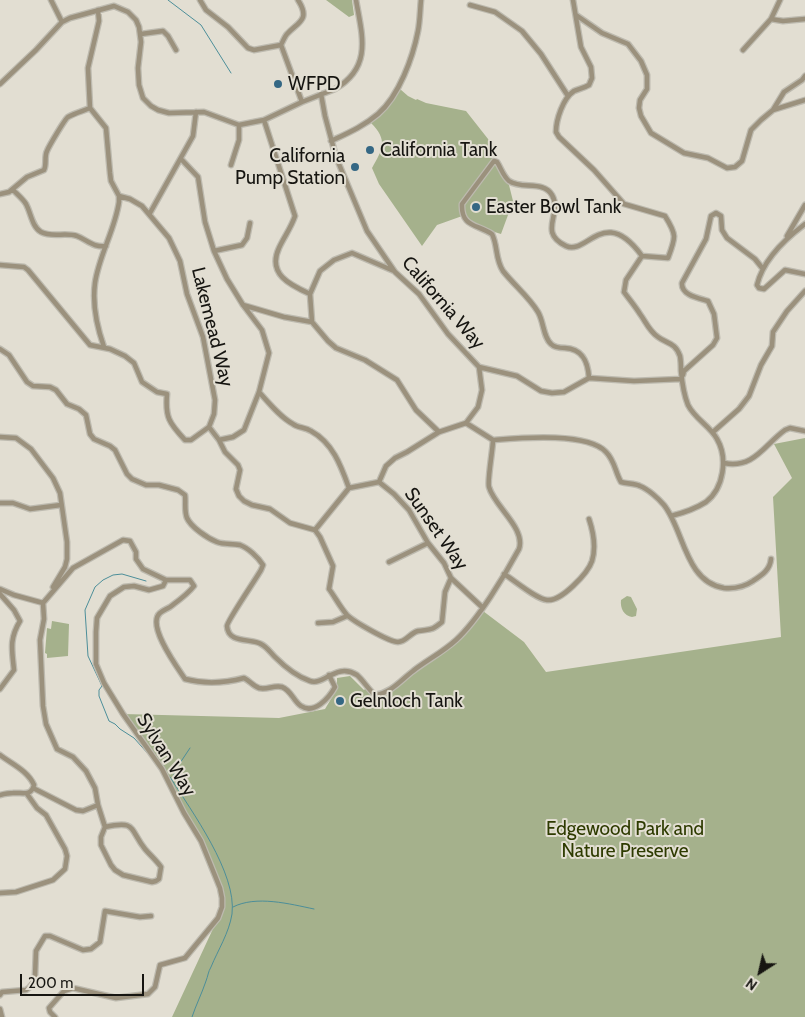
<!DOCTYPE html>
<style>
body{margin:0}
#map{position:relative;width:805px;height:1017px;overflow:hidden;background:#e2ded2;font-family:Cabin,sans-serif}
canvas{display:block}
.north{position:absolute;left:735px;top:947px;width:50px;height:50px;-webkit-text-stroke:4px #e2ded2;paint-order:stroke;rotate:215deg;font-size:14px;font-weight:700;line-height:20px;text-align:center;color:#161511}
.north::after{content:'';display:block;margin:auto;width:18px;height:22px;background:#161511;clip-path:polygon(50% 0,100% 100%,50% 72%,0 100%)}
.scale{position:absolute;left:20px;top:974px;width:124px;height:22px;box-sizing:border-box;border:2px solid #161511;border-top:0;padding-left:6px;font-size:15px;line-height:18px;white-space:nowrap;color:#161511;-webkit-text-stroke:4px #e2ded2;paint-order:stroke}
</style>
<div id="map">
<canvas width="805" height="1017"></canvas>
<div class="north">N</div>
<div class="scale">200 m</div>
</div>
<script>
const context = document.querySelector('canvas').getContext('2d');
context.lineJoin = 'round';
function fill(path, color) { context.fillStyle = color; context.fill(path, 'evenodd'); }
function trace(path, color, width, dash) { context.strokeStyle = color; context.lineWidth = width; context.lineCap = dash ? 'butt' : 'round'; context.setLineDash(dash || []); context.stroke(path); }
function label(font, color, halo, rows, align = 'center') {
  context.font = font + ' Cabin,sans-serif'; context.lineWidth = 4; context.setLineDash([]); context.textBaseline = 'middle'; context.strokeStyle = halo; context.fillStyle = color; for (const [text, x, y, turn = 0] of rows) {
    context.save(); context.translate(x, y); context.rotate((+turn || 0) * Math.PI / 180); context.textAlign = isNaN(turn) ? turn : align; if (halo) context.strokeText(text, 0, 0); context.fillText(text, 0, 0); context.restore();
  }
}
fill(new Path2D(`
 M326,0H352L354,15L349,17Z
 M400,89L408,96L416,100L417,99L426,103L466,111L492,144L491,157L499,167L501,176L509,185L514,205L508,215L501,234C489,230 472,227 465,215L437,225L422,246L379,184L372,168C383,149 388,140 371,123C383,113 393,104 400,89Z
 M805,438V1017H172L218,918L222,898L201,841L162,769L123,714L279,718L325,709L337,689V678L350,676L364,690L367,687L375,695L384,694L461,635L483,611L524,642L546,672L781,637L773,497L792,478L774,444Z
 M627,596L631,597L637,609L636,616L632,617C624,616 620,608 621,600Z
 M52,621L69,624L68,656L47,658V654L45,653L47,628L51,629Z`), '#a5b18c');
trace(new Path2D(`
 M168,0L201,25L231,73
 M146,581L122,574L113,575L103,580L95,587L85,610L88,656L102,686L99,690V696L109,721L115,724L120,729L134,738L150,756
 M170,777C192,812 237,873 232,914C229,933 218,950 211,967C208,972 208,976 206,981C202,993 196,1005 192,1017
 M172,780L176,769L190,748
 M233,907C256,895 290,904 314,909`), '#4c8e99', 1);
const minor = new Path2D(`
 M51,0L62,22
 M200,0L206,10L228,27L248,48L254,50L281,45
 M298,0C311,20 298,22 287,34C285,36 283,41 281,45L302,102
 M573,0L581,47L591,67L592,78L589,85C584,88 578,89 574,91C563,98 556,120 556,132L559,137L594,170L624,204L665,216C677,235 676,237 668,258L642,256L626,280L624,292C629,299 635,306 640,314C646,322 649,331 658,337C667,344 675,342 680,356C681,361 681,367 681,371C682,382 684,395 688,405C695,419 710,426 717,439C728,458 724,488 706,502C695,509 683,513 671,516
 M470,5L495,12L522,31L541,54L568,96
 M98,10L99,21L88,68L90,108L106,128L110,173L111,181L119,196V202C115,230 99,255 95,283C92,305 97,327 104,347
 M576,15L602,33L628,44L641,61L647,75V89L640,100L639,108L641,116L651,133L684,153L708,158L727,168L735,167L742,161L751,130L761,120L773,110L805,100
 M771,19L783,21L805,19
 M141,34L163,31L168,36L176,50
 M743,50L771,19L780,0
 M0,84L36,50L62,22L70,18L114,6L128,12L136,20L139,27L141,42L138,68L139,85L143,98L151,106L158,110L169,113L204,112L239,125L264,120L302,102L335,89C373,67 362,35 356,0
 M321,94L325,116L336,157L367,231L395,272L419,294L448,334L479,367L517,376L541,391L552,393L564,392L589,378C588,362 583,349 565,348C561,348 555,348 551,344C543,337 544,322 538,312C529,297 514,285 503,271C495,259 498,246 492,234C477,224 461,227 462,204L494,161L497,162C501,168 503,176 509,181C522,190 543,180 552,195C563,214 537,232 566,246C587,256 604,204 642,256
 M773,110L784,92L802,80L805,76
 M264,120L295,216C291,228 284,237 279,248C267,274 290,285 310,294
 M331,141C348,133 364,126 378,114C399,96 413,57 418,31C420,21 420,10 421,0
 M182,160L198,177L205,222L214,251L227,279L243,305L262,330L269,353L259,392L244,430L233,437L219,440
 M231,165L239,140V125
 M13,190C18,195 23,199 26,204C31,213 32,227 41,232C52,238 65,232 77,236C87,240 94,248 106,246
 M0,194L9,192L27,177L44,170C47,164 44,157 47,151C49,146 65,119 68,117C75,113 83,111 90,108
 M150,213L193,136L196,112
 M805,224C785,239 763,260 757,285L759,288L764,289L785,270L805,274
 M787,236L805,205
 M214,251L242,245L247,238L250,223
 M0,265L24,267L28,270L90,345L110,349L125,356L134,363L142,382L157,392L167,394C165,417 169,423 185,440H191L209,427L214,414L215,400L203,337L187,294L180,261L169,238L142,206L130,199L119,196
 M243,305L284,317L312,322
 M312,322L328,341L336,348L365,360L397,380L416,410L439,432
 M312,322L310,294L320,271L334,260L352,253L394,271
 M0,349L9,355L27,382L33,386L50,387L56,390L67,404L79,409L86,415L90,434L94,439L110,446L115,450L127,474L132,479L146,485H159L178,490L185,495C186,502 184,511 187,518C191,527 207,538 217,542C224,545 232,543 240,545C248,548 258,557 263,565L261,570C256,579 227,621 227,626C228,644 251,638 261,644C267,647 270,652 275,657C284,666 298,677 310,681C324,686 336,662 357,675C362,679 369,690 375,695C391,693 401,680 413,671C427,660 443,652 456,640C478,620 505,575 519,549C526,528 494,506 489,487C487,481 493,449 493,440L466,423
 M683,375L684,371L713,345L717,338L714,314L708,301C698,298 681,295 682,283L706,239L711,216L716,213L721,216L722,230L727,238L755,259L763,269
 M589,378L634,381L681,379
 M259,392C269,403 280,417 293,424C298,428 305,427 311,431C333,443 341,466 349,488
 M209,427L219,440L225,452L238,465L240,470L236,489L239,496L244,501L252,505L270,509L290,523L315,530L320,537L333,566L329,589C335,597 340,607 347,615C353,621 389,642 398,642C406,642 410,633 418,631C431,629 431,631 442,622L445,592L451,578
 M713,432L739,409L749,396L761,365L772,346L773,332L787,311L805,291
 M0,437L16,438L31,449L53,478L60,493L67,542V559L65,567L53,587
 M493,440C520,438 587,432 606,452C615,461 615,472 621,482C627,484 635,483 640,486C648,489 659,499 664,505C684,530 685,582 724,588C735,589 744,587 753,581C762,575 770,570 771,559
 M724,463C754,469 764,445 785,430L790,428L805,431
 M379,482L386,466L395,458L407,452L439,432L466,423L478,407L482,390L479,367
 M379,482L394,494L409,510L428,543L444,563L451,578L482,607
 M0,503H13L30,509L61,505
 M315,530L349,488L379,482
 M389,562L428,543
 M504,574C514,580 536,599 547,600C561,602 588,573 592,561C596,548 593,531 589,519
 M0,589L14,595L43,603L73,568L123,540L130,541L136,552V559L143,569L166,580H190L194,586C188,594 178,601 170,607C167,609 163,610 160,613C146,625 177,667 185,679C204,684 225,683 244,678C250,681 253,686 259,688C267,690 274,685 282,687C291,690 294,702 301,706C314,715 329,698 335,687L329,675
 M0,594L14,610L20,621C9,639 12,650 14,670L0,689
 M318,623L333,622L347,616
 M0,755C12,764 28,771 34,785C31,797 22,792 13,793C9,793 4,794 0,795
 M33,788L76,810L83,811L98,805L95,788L86,771L73,757L57,749L46,724L43,706L40,640L44,619L43,603
 M98,805L105,827L101,837V845L111,865L115,870L123,875L152,882L156,881L159,879L161,867C156,860 150,855 145,849C129,829 137,820 105,827
 M0,893L16,892L53,880L65,869L67,856L65,849L46,815L37,808L27,794
 M0,995L2,992L26,990L30,987L35,976L36,951L45,936H50L83,950L91,949L100,942L105,911L140,917L151,916
 M0,1009L2,1017
 M55,1017L50,1012L49,1008L64,991L73,988L116,998L148,994L155,987L160,965L185,958L218,918L222,907V898L220,888L201,841L184,813L162,769L123,714L104,683L96,664V632L97,618L110,596L124,587L134,586L149,590L163,586L166,580`);
trace(minor, '#bdbaaf', 7);
trace(minor, '#9b917d', 4.5);
for (const [x, y, r, color] of [
 [278,84,5,"#346784"],
 [370,150,5,"#346784"],
 [355,167,5,"#346784"],
 [476,207,5,"#346784"],
 [340,701,5,"#346784"]
]) { const dot = new Path2D(); dot.arc(x, y, r, 0, 2 * Math.PI); context.fillStyle = color; context.fill(dot); trace(dot, '#e2ded2', 2); }
label('19px', '#161511', '#e2ded2', [
 ["WFPD",288,84],
 ["California Tank",380,150],
 ["California",345,156,"right"],
 ["Pump Station",345,178,"right"],
 ["Easter Bowl Tank",486,207],
 ["Gelnloch Tank",350,701]
], 'left');
label('19px', '#161511', '#e2ded2', [
 ["California Way",443,303,49],
 ["Lakemead Way",212,327,76],
 ["Sunset Way",436,529,55],
 ["Sylvan Way",166,755,58]
]);
label('19px', '#2e3b01', '#e2ded2', [
 ["Edgewood Park and",625,829],
 ["Nature Preserve",625,851]
]);
</script>
